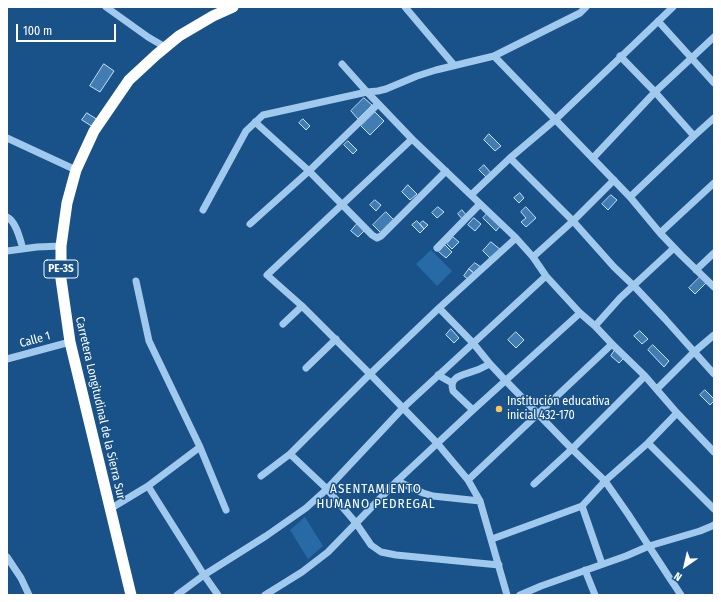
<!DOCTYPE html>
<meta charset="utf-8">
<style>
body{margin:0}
#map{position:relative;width:721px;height:602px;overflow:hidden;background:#185288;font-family:"Fira Sans Condensed",sans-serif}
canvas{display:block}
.frame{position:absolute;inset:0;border:8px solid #fff;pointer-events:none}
.north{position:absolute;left:665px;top:546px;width:40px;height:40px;-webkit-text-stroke:3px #185288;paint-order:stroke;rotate:214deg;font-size:11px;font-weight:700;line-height:16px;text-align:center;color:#fff}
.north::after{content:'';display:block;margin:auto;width:14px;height:18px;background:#fff;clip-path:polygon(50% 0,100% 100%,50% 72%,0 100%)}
.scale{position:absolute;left:16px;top:24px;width:100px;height:18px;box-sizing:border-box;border:2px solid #fff;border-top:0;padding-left:5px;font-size:12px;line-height:14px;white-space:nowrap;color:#fff;-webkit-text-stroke:3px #185288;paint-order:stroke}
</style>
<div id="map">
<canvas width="721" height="602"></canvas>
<div class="frame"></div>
<div class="north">N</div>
<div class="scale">100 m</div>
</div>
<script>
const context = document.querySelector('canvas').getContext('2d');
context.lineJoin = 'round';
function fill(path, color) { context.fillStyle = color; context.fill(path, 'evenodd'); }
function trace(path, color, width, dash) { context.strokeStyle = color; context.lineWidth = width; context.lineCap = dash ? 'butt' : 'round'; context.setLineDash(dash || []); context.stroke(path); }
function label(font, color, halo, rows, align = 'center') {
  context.font = font + ' "Fira Sans Condensed",sans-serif'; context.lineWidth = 3; context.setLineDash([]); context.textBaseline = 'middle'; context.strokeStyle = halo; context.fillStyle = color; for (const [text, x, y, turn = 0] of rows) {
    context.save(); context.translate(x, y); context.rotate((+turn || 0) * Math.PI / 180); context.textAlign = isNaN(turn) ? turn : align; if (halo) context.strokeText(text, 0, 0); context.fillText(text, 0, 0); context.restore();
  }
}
fill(new Path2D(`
 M431,250L452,271L437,286L416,264Z
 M305,517L323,546L308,559L290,530Z`), '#286aa6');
const building = new Path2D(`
 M104,64L114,71L100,92L90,86Z
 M364,98L372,105L358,119L351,111Z
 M375,112L384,121L370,135L361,126Z
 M87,113L98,120L93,127L82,120Z
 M303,119L310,126L306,130L299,123Z
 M489,134L501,146L495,151L484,140Z
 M348,141L357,150L353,154L344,145Z
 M484,165L492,174L487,178L479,170Z
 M408,185L417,194L410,200L402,192Z
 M520,193L524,198L519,203L514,198Z
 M611,195L617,200L608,210L602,204Z
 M375,200L381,205L376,211L370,205Z
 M438,207L444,212L437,218L432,213Z
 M526,207L536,218L526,227L521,222L526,218L521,212Z
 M462,210L467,216L463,220L458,214Z
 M386,212L394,220L381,233L373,225Z
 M487,214L500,226L496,231L483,218Z
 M474,218L481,224L475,231L468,225Z
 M417,221L424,229L420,233L412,225Z
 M423,221L428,225L424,229L420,224Z
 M357,224L364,231L358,237L351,231Z
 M453,237L459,242L452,249L447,244Z
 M491,242L501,250L492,260L483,251Z
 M445,245L452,252L446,258L439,252Z
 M475,263L481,267L475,274L469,269Z
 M469,269L475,274L469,280L464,276Z
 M700,277L706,283L695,294L689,288Z
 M451,329L459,338L454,343L446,335Z
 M640,331L648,339L642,344L634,336Z
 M516,332L524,340L516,348L508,340Z
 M653,345L669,361L664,367L648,350Z
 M615,350L624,358L619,363L611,356Z
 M705,390L714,399V401L710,405L700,395Z`);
fill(building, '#417cb2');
trace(building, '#c6e1fa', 1);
trace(new Path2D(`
 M106,7L148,37L165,47
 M405,7L454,65
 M658,21L714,83
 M494,56L630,197L660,233L681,255L714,287
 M620,56L655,92L694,136
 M342,64L367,92L412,139L516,238L533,257L546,276L580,313L595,326L612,344L645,376L677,413L714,452
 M255,122L309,171L372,235L377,238L381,236L446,171
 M7,138L76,170
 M412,139L267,275L302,306L370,374L437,443L468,480L480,501L507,595
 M510,158L573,221L614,267L634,286L665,319L714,374
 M593,158L655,92L714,37
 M471,195L510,158L556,119L673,7
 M630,197L694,136L714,118
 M203,210L246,131L263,115L367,92L378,91L386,89L417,76L436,70L494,56L580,13L586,7
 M7,217C16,221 20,239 23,249
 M250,224L309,171L378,104
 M660,233L714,183
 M437,248L480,204
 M7,251L37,247L61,246
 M533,257L573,221L614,180
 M696,270L714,253
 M136,281L149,341L200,447
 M439,308L473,343L490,364L505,380L572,449L605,481L628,514L669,577L681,595
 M283,324L302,306
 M595,326L620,298L674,248
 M7,359L70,342
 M306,368L336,339
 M438,375L452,383
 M657,389L694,352L714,335
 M473,410L453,391C448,376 464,375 474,371C480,370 484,366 490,364
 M648,443L714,509
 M290,454L327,489L356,523L371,545L381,552L396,555L499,565
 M261,476L290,454L370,374L439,308L516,238
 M468,480L612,344
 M397,481L423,493L433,496L480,501
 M534,484L572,449L645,376
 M148,486L204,575L218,595
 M110,509L148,486L200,447L226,510
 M492,539L582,506
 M7,557L21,578L29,595
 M602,564L582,506L605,481L648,443L677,413
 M585,570L595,595
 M177,595L204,575L266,536L306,508L327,489L403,408L546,276
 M265,595L302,572L328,552L397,481L473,410L580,313
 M520,595L541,586L626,556L649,546L700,531L712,526L714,525`), '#a0c9ed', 7);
trace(new Path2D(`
 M131,595L70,342L61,279V246L67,203L76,170L94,131L129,80L156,55L179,36L213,16L233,7`), '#fff', 11);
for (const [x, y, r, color] of [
 [499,409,4,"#ffc35c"]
]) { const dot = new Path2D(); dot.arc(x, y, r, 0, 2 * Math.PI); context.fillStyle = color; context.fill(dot); trace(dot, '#185288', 1.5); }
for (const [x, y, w] of [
 [61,269,34]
]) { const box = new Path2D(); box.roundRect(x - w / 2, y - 9, w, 18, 3); context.fillStyle = '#185288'; context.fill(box); trace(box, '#fff', 1); }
label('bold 11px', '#fff', null, [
 ["PE-3S",61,269]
]);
label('12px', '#fff', '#185288', [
 ["Calle 1",35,340,-15],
 ["Carretera Longitudinal de la Sierra Sur",100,408,77]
]);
label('12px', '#fff', '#185288', [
 ["Institución educativa",507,402],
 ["inicial 432-170",507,416]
], 'left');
context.letterSpacing = '1px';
label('13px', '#fff', '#185288', [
 ["ASENTAMIENTO",376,489],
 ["HUMANO PEDREGAL",376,504]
]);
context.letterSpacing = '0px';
</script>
